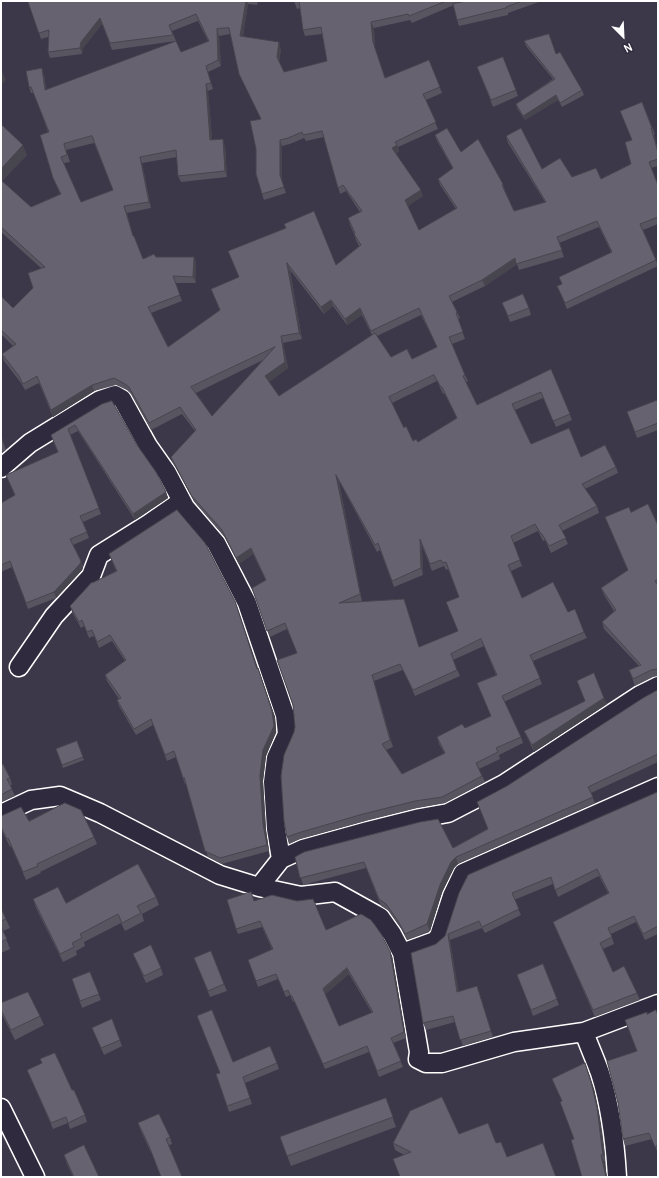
<!DOCTYPE html>
<style>
body{margin:0}
#map{position:relative;width:659px;height:1178px;overflow:hidden;background:#3c3749;font-family:Pangolin,sans-serif}
canvas{display:block}
.frame{position:absolute;inset:0;border:2px solid #fff;pointer-events:none}
.north{position:absolute;left:603px;top:16px;width:40px;height:40px;-webkit-text-stroke:3px #2f2a3d;paint-order:stroke;rotate:156deg;font-size:11px;font-weight:700;line-height:16px;text-align:center;color:#fff}
.north::after{content:'';display:block;margin:auto;width:14px;height:18px;background:#fff;clip-path:polygon(50% 0,100% 100%,50% 72%,0 100%)}
</style>
<div id="map">
<canvas width="659" height="1178"></canvas>
<div class="frame"></div>
<div class="north">N</div>
</div>
<script>
const context = document.querySelector('canvas').getContext('2d');
context.lineJoin = 'round';
function trace(path, color, width, dash) { context.strokeStyle = color; context.lineWidth = width; context.lineCap = dash ? 'butt' : 'round'; context.setLineDash(dash || []); context.stroke(path); }
function fill(path, color) { context.fillStyle = color; context.fill(path, 'evenodd'); }
const minor = new Path2D(`
 M1,468L30,443L100,400L115,395L122,399L148,446L167,473L185,507L216,543L247,603L285,715L287,734L276,758L273,782L276,829L281,859
 M19,667L54,616L91,576L99,555L147,525L176,505L185,507
 M1,814L31,800L60,796L100,813L220,875L259,887L301,896L335,892L380,917L392,934L402,953L419,1052L418,1059L426,1063H442L514,1042L584,1032L658,1004
 M259,887L281,859L303,849L368,831L420,818L448,813L504,784L640,695L658,686
 M402,953L435,941L439,936L452,896L463,873L658,787
 M584,1032C589,1046 595,1059 600,1073C611,1107 615,1142 617,1177
 M1,1108L35,1177`);
trace(minor, '#fff', 21);
trace(minor, '#2f2a3d', 18);
fill(new Path2D(`
 M28,1H258L257,5L248,4L243,36L281,49L279,62L284,72L327,61L322,34L305,36L303,30L300,8L297,9L294,1H461L462,2L467,1H542L508,13V15L459,26L457,20L454,5L412,23L410,20L374,28L375,49L385,78L429,60L442,93L426,100L438,129L398,147L399,151L396,154L423,196L407,206L419,230L456,209L440,185L438,179L453,169L437,141L435,135L461,152L503,184L505,191L514,211L545,202L508,143L506,136L542,169L572,177L601,179L631,164V140L642,102L655,134L654,135L658,150V166L651,168L658,185V224L643,230L656,260L658,266L567,309L557,286L562,284L611,252L599,227L559,243L564,257L519,270L517,264L485,286L452,302L460,318L458,319L465,339L452,344L465,375L468,381L466,382L477,405L551,369L572,420L556,427L543,398L515,410L531,444L616,467L618,473L585,489L597,506L599,513L562,531L568,544L551,553L545,540L543,541L538,531L513,543L522,566L511,571L522,598L568,612L584,632L587,638L533,661L542,684L504,702L521,737L523,743L499,755L500,759L479,769L485,782L445,803L417,808L365,821L300,839L289,844L287,837L295,727L297,653L287,629L270,637L252,588L266,581L253,554L239,564L224,536L194,501L173,463L171,457L195,431L182,414L151,430L131,394L127,390L116,385L94,391L53,417L39,383L25,390L21,383L4,361L2,354L13,346L1,334V296L13,308L33,288L41,268L1,232V124L27,155L2,181L31,207L60,194L53,178L48,132L34,93H31L29,87L44,75L46,90L181,52L208,41L198,21L172,31L176,41L112,50L102,24L83,48L82,54L50,58L48,52V37L41,39ZM230,34L239,74L242,80L261,119L262,194L264,200L286,193L282,181V146L290,144L304,138L306,141L324,137L340,194L346,191L360,212L348,218L350,225L354,234L356,240L359,246L336,265L228,251L239,277L211,289L220,310L168,347L151,313L182,301L175,283H196V263L194,257H156L143,259L133,236L127,213L151,208L142,163L177,157L178,176L181,182L227,177L225,146L212,140L208,91L213,89L208,72L221,66L219,36ZM94,143L113,190L81,202L64,163L70,162L66,150ZM290,270L324,314L333,306L347,325L362,315L372,335L279,396L269,382L288,368L283,343L302,339ZM421,315L437,347L412,359L391,357L377,336ZM263,360L212,416L196,393ZM437,381L443,394L444,393L457,418L418,442L413,441L404,428L392,403ZM339,481L377,552L380,550L394,587L423,575L422,546L432,571L444,566L446,570L448,569L459,597L458,632L419,647L404,599L359,602L362,601ZM484,646L496,675L477,683L491,716L465,728L437,737L439,744L445,754L402,774L386,750L393,747L374,681L403,670L415,696L460,676L453,660Z
 M524,41L556,54L582,90L584,95L562,107L558,100L525,120L517,108L516,104L553,79L526,46Z
 M480,74L516,90L518,96L493,107Z
 M502,303L529,308L531,315L510,322Z
 M658,400V430L637,438L627,412Z
 M102,404L137,445L166,492L168,498L135,520L78,431L70,435L101,514L83,522L89,538L73,545L81,561L83,567L82,570L56,598L28,609L12,567L1,572V503L15,496L6,475L58,452L51,435Z
 M1,436L6,450L1,452Z
 M631,512L658,525V676L653,677L635,686L629,670L639,666L604,629L602,622L614,611L604,595L601,588L628,571L605,517Z
 M109,554L257,668L260,674L275,717L276,732L266,756L263,781L266,830L269,851L222,864L208,857L186,784H185L176,757L167,761L153,725L136,735L119,706L117,700L119,699L107,681L105,675L125,661L112,641L99,648L94,636L89,638L84,626L81,628L72,612L70,606L92,583L116,571Z
 M658,690V762L591,793L595,803L458,864L454,868L442,892L430,931L407,940L401,928L389,911L381,906L366,868L303,885L295,857L453,848L487,829L507,786Z
 M607,704L534,752L527,737L524,731Z
 M77,741L84,760L63,768L56,749Z
 M1,764L10,778L12,785H10L15,796L1,802Z
 M658,792V934L645,940L636,922L611,934L614,944L603,949L613,972L637,993L640,1000L595,1017L553,922L608,893L599,876L558,897L553,884L514,900L521,915L485,933L482,928L450,940L458,991L479,992L493,1037L463,1046L455,1022L426,1030L423,1023L436,944L445,936Z
 M1,816L29,821L94,837L97,844L40,872L41,873L26,880L11,846L10,847L1,829Z
 M156,897L159,905L142,914L144,921L125,931L121,923L84,942L85,946L76,951L77,955L63,962L36,908L33,899L66,903Z
 M254,901L326,930L392,956L406,1038L393,1043L403,1067L379,1077L369,1052L325,1069L294,1001L293,1002L290,995L286,997L278,979L258,987L248,960L272,949L262,927L238,934L236,929ZM349,974L372,1013L339,1026L325,994Z
 M1,908L10,928L3,931L10,949L1,953Z
 M133,954L161,968L163,975L146,983Z
 M194,958L224,984L227,991L210,997Z
 M543,964L559,1005L533,1016L517,975Z
 M90,972L101,1000L82,1008L72,979Z
 M1,1003L40,1016L44,1025L15,1040L1,1013Z
 M647,1014L658,1015V1153L652,1139L625,1146L623,1139L637,1051L625,1020Z
 M112,1019L122,1046L104,1055L92,1028Z
 M233,1062L277,1063L279,1069L245,1083L252,1104L229,1112L216,1074L220,1073Z
 M27,1070L85,1115L87,1122L70,1129L68,1123L53,1129Z
 M552,1079L594,1089L599,1114L605,1155V1161H604L607,1177H582L574,1139L562,1101Z
 M386,1098L396,1127L291,1166L280,1137Z
 M138,1123L170,1137L172,1144L151,1153L140,1129Z
 M459,1134L496,1143L507,1157L404,1155L395,1150L393,1143Z
 M64,1155L99,1177H73L67,1164Z`), '#585460');
fill(new Path2D(`
 M246,1H247L248,4L242,42L240,36Z
 M100,18L102,24L83,48L82,54L80,48L81,42Z
 M371,22L374,28L375,49L373,42Z
 M217,29L219,36L221,66L218,60Z
 M279,42L281,49L279,63L277,57Z
 M42,68L44,75L48,96L45,90Z
 M2,71L6,80L1,85V72Z
 M206,84L208,91L213,147L210,140Z
 M556,95L558,100L525,120L523,116Z
 M223,139L225,146L227,177L225,171Z
 M280,140L282,146V181L286,193L280,175Z
 M23,145L27,155L1,182V169Z
 M397,145L399,151L395,155L392,148Z
 M140,157L142,163L151,208L149,202Z
 M421,190L423,196L407,207L405,200Z
 M124,206L127,213L135,243L133,236Z
 M194,257L196,263V283L193,277Z
 M515,258L517,264L485,286L482,280Z
 M287,263L290,270L302,339L299,333Z
 M331,300L333,306L324,314L321,307Z
 M360,308L362,315L347,325L345,319Z
 M281,336L283,343L288,368L268,383L265,376Z
 M92,385L94,391L53,417L51,410Z
 M336,475L339,481L362,601L360,594Z
 M166,492L168,498L135,520L133,514Z
 M420,539L422,546L423,575L421,568Z
 M251,548L253,554L239,564L236,558Z
 M81,561L83,567L82,570L56,598L54,592Z
 M258,668L275,717L276,732L266,756L263,781L266,830L269,851L267,845L263,824L260,775L263,750Z
 M372,675L374,681L393,747L390,740Z
 M604,698L607,704L534,752L532,745Z
 M456,857L458,864L454,868L442,892L430,931L427,924L440,885L451,862Z
 M448,934L450,940L460,998L457,992Z
 M390,951L392,956L406,1038L404,1032Z
 M347,968L349,974L325,995L323,989Z
 M585,1063L594,1089L599,1114L605,1161L603,1154Z
 M601,1155L604,1161L607,1177H606Z`), '#47454e');
const building = new Path2D(`
 M28,1H246L240,36L279,42L277,57L284,72L327,61L321,27L303,30L299,1H446L409,16L408,14L371,22L373,42L385,78L429,60L440,87L423,94L436,122L395,142L397,145L392,148L421,190L405,200L419,230L457,208L438,179L453,168L435,135L447,128L461,152L478,139L503,184L502,185L514,211L546,202L506,136L521,128L542,169L560,158L572,177L596,168L601,179L631,164L625,142L632,140L620,111L642,102L652,128H651L658,152V159L649,162L658,185V217L640,224L656,260L565,303L557,286L562,284L559,277L612,252L597,221L557,237L562,250L516,264L515,258L482,280L449,296L457,312L456,313L463,332L449,337L465,375L463,376L477,405L551,369L570,414L553,421L541,392L512,404L531,444L569,428L581,457L605,445L616,467L582,484L597,506L559,525L566,538L549,546L542,534H541L535,524L511,536L520,560L508,565L522,598L553,582L568,612L575,609L584,632L530,655L540,678L502,696L521,737L496,748L498,752L476,763L482,776L442,797L415,801L363,814L298,833L287,837L284,821L281,776L284,755L294,732L295,727L293,705L277,660L297,653L285,623L267,631L252,588L266,580L251,548L236,558L222,530L191,495L171,457L196,430L180,407L149,423L129,387L125,384L114,378L92,385L51,410L37,376L23,384L19,376L2,354L16,344L1,330V296L13,308L33,288L28,273L45,267L1,227V180L31,207L61,194L53,178L40,135L49,132L31,87H29L26,71L42,68L45,90L176,41L181,52L209,41L196,14L169,25L173,35L110,43L100,18L81,42L80,48L48,52L49,30L39,33ZM229,28L239,74L261,119L250,121L256,149V174L262,194L284,187L280,175V140L288,138L302,132L303,135L322,131L338,188L343,185L362,211L348,218L355,233L354,234L361,245L336,265L314,211L284,224L286,228L228,251L239,277L211,289L220,310L168,347L148,307L180,295L173,276L193,277L194,257H156L154,254L143,259L134,236H133L124,206L149,202L140,157L176,150L178,176L225,171L223,139L210,140L206,84L211,83L206,66L218,60L217,29ZM92,136L113,190L81,202L61,157L67,155L64,144ZM287,263L321,307L331,300L345,319L360,308L371,331L419,308L437,347L412,359L407,349L391,357L375,333L279,396L265,376L285,362L281,336L299,333ZM275,347L246,379L212,416L191,387ZM434,375L441,387H442L457,418L418,442L416,439L413,441L406,426L404,428L389,397ZM336,475L375,545L378,543L392,581L421,568L420,539L430,564L441,560L443,563L446,562L459,597L446,602L458,631L419,647L404,599L339,603L360,594ZM481,639L497,675L477,683L491,716L465,728L462,724L437,737L445,753L402,774L382,744L390,740L372,675L400,664L413,690L457,670L451,654Z
 M467,1H522L506,7V8L457,20L453,4Z
 M549,34L556,54L560,52L582,90L560,103L556,95L523,116L516,104L555,79L524,41Z
 M503,57L516,90L491,100L477,67Z
 M1,124L23,145L1,169Z
 M523,294L529,308L508,316L502,303Z
 M658,400V423L635,432L627,412Z
 M112,401L137,445L156,472L166,492L133,514L75,425L68,429L99,508L80,516L87,532L70,539L81,561L80,564L54,592L26,603L10,561L1,565V503L15,495L6,475L58,452L51,435L102,404Z
 M1,436L3,442H1Z
 M648,504L658,525V579L655,581L658,585V670L657,669L651,670L633,679L629,670L641,665L602,622L616,610L601,588L628,570L605,517L629,507L631,512Z
 M177,510L205,543L235,601L257,669L258,668L272,711L274,726L263,750L260,775L263,824L267,845L220,858L205,851L184,777L183,778L174,751L165,755L151,719L134,729L117,700L121,698L105,675L126,660L110,635L97,642L92,630L87,632L82,620L79,622L70,606L92,582V583L117,571L109,554Z
 M594,673L604,698L532,745L524,731L585,701L577,681Z
 M658,690V754L588,787L593,797L456,857L451,862L440,885L427,924L405,934L398,921L386,904L379,899L364,862L300,878L295,857L304,852L420,822L438,819L453,848L488,829L477,802L507,786L643,698Z
 M77,741L83,757L62,765L56,749Z
 M1,764V765L3,764L10,778L7,779L12,789L1,795Z
 M658,792V926L643,934L634,916L608,928L612,937L600,943L613,972L624,966L637,993L593,1010L553,922L609,893L597,869L555,890L551,877L512,893L519,909L482,927L479,921L448,934L457,992L477,986L491,1031L460,1040L453,1016L423,1023L411,953L436,944L445,936L459,893L468,875Z
 M65,803L81,810L94,837L37,864L38,866L23,872L8,838L7,839L1,827V816L21,807L29,821Z
 M138,864L156,897L137,906L141,913L122,923L118,914L80,934L82,938L72,943L74,947L60,954L33,899L58,887L66,903Z
 M251,892L254,901L272,895L297,901L313,899L326,930L361,914L371,920L381,934L390,951L404,1032L391,1038L401,1061L377,1071L367,1046L323,1064L292,996H291L288,990L284,992L276,974L256,981L248,960L273,949L260,921L236,929L227,900ZM347,968L373,1012L339,1026L323,989Z
 M1,908L6,919L1,921Z
 M1,927L7,939L1,942Z
 M151,945L161,968L144,976L133,954Z
 M211,951L224,984L208,991L194,958Z
 M543,964L557,999L531,1010L517,975Z
 M90,972L99,994L80,1001L72,979Z
 M28,992L40,1016L11,1030L1,1010V1003Z
 M212,1010L233,1062L270,1046L277,1063L243,1077L250,1098L227,1106L216,1074L220,1073L197,1016Z
 M656,1010L658,1015V1145L655,1147L649,1133L623,1139L618,1103L607,1061L637,1051L625,1020L647,1012V1014Z
 M112,1019L120,1040L101,1048L92,1028Z
 M55,1053L72,1090H74L85,1115L68,1123L66,1117L51,1123L27,1070L42,1063L40,1059Z
 M585,1063L591,1082L597,1107L602,1148L603,1154L601,1155L606,1177H582L571,1140L574,1139L560,1102L562,1101L552,1079Z
 M442,1097L459,1134L488,1123L496,1143L501,1142L507,1157L543,1143L556,1177H400L393,1159L411,1152L393,1143L410,1111Z
 M386,1098L393,1117L287,1156L280,1137Z
 M159,1114L170,1137L166,1139L182,1177H161L149,1146L138,1123Z
 M84,1145L99,1177H74L64,1155Z`);
fill(building, '#666270');
trace(building, '#47454e', 1);
</script>
